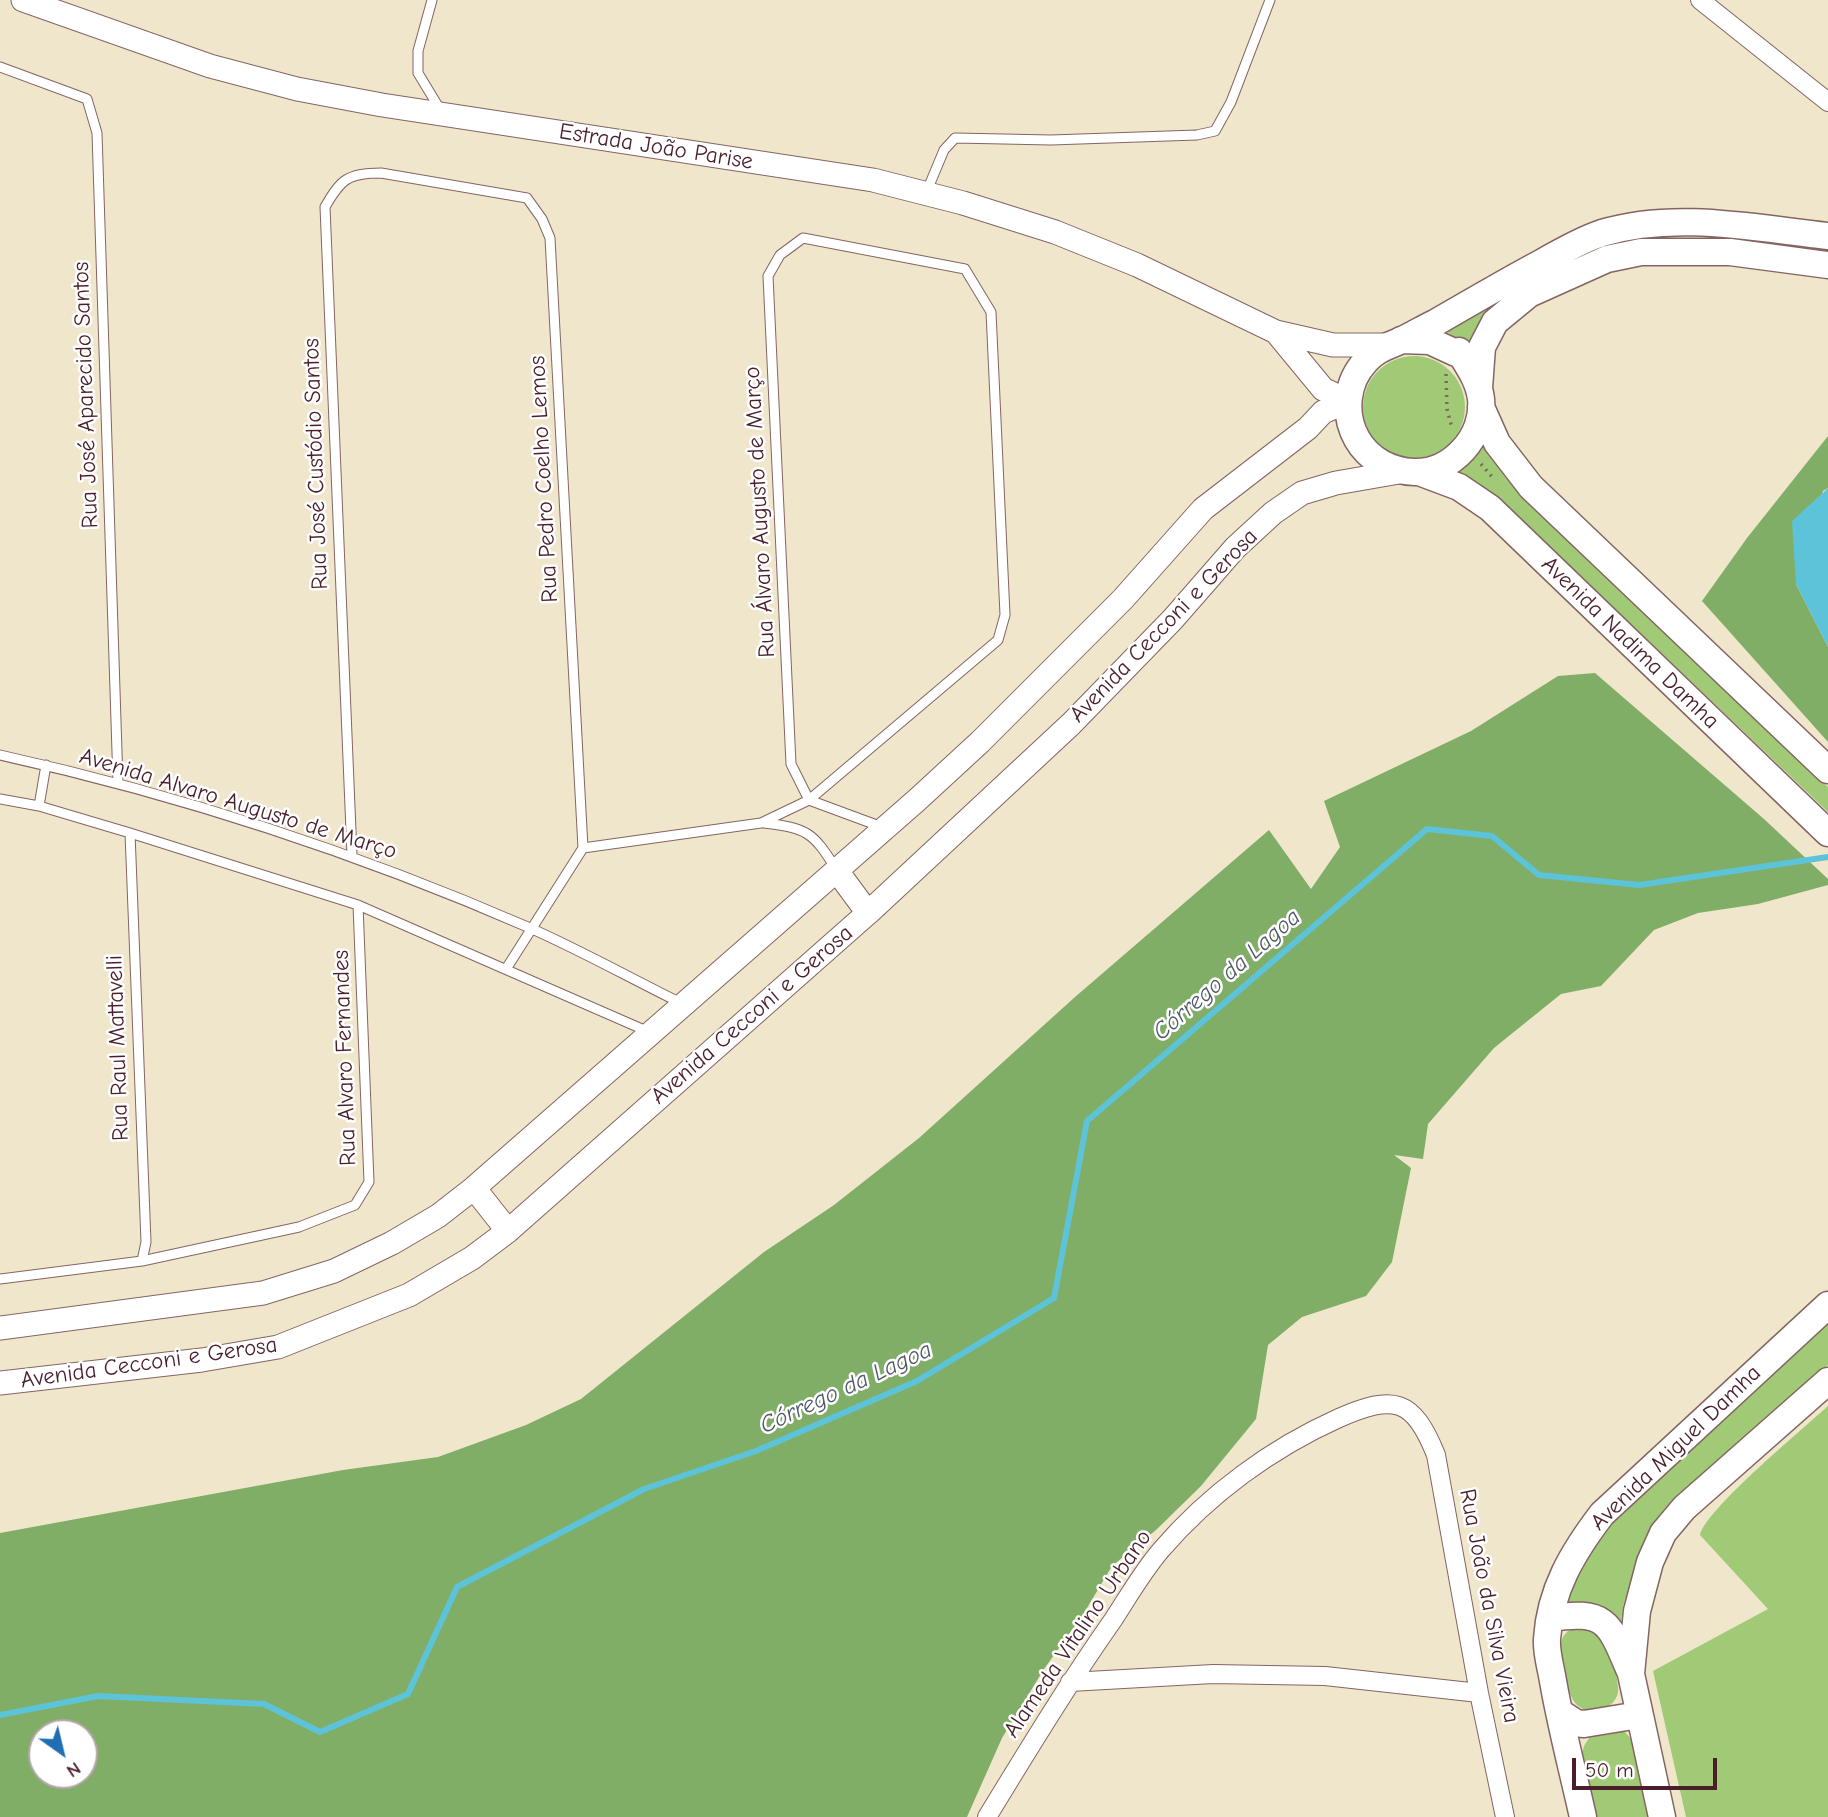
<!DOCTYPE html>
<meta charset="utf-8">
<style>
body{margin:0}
#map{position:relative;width:1828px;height:1817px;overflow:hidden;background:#f0e6cb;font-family:"Comic Neue",sans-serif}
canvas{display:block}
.north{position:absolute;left:28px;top:1719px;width:70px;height:70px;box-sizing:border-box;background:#fff;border:2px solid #b7a5aa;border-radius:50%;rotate:146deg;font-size:19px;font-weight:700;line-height:28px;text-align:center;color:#4a1f2b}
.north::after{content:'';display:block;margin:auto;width:24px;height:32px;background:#1f6fb2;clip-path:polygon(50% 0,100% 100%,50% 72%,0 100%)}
.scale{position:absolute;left:1572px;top:1758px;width:145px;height:32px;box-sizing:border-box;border:4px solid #4a1f2b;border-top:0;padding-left:9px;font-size:21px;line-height:24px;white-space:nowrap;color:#4a1f2b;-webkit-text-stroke:5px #fff;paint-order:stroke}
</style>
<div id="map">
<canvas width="1828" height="1817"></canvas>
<div class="north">N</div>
<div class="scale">50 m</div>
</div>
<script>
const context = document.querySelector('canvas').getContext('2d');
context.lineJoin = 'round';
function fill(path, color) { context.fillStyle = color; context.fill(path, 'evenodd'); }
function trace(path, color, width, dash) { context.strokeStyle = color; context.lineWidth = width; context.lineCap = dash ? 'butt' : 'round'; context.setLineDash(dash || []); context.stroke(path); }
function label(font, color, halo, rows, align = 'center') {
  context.font = font + ' "Comic Neue",sans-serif'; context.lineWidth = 5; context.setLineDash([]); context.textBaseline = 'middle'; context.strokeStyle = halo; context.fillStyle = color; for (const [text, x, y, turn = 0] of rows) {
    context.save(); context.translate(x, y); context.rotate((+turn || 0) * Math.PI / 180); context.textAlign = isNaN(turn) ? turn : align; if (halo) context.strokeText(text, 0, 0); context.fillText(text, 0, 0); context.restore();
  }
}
fill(new Path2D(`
 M1490,307L1491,319L1476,352L1447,332Z
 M1363 407a51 51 0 1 1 102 0a51 51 0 1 1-102 0Z
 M1483,441L1505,477L1553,526L1828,787V812L1502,501L1477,483L1452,473Z
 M1828,1323V1365L1676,1505L1638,1558L1623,1606L1621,1622C1605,1606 1589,1601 1566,1602L1574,1573L1596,1536L1648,1486Z
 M1828,1406V1817H1686L1653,1671L1768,1609L1700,1535C1705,1510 1804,1428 1828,1406Z
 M1585,1622C1592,1629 1604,1636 1609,1644C1615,1652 1617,1671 1617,1680C1618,1686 1619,1691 1617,1696C1610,1712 1588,1716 1576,1704C1567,1694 1556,1649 1563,1637C1568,1629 1577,1626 1585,1622Z
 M1623,1730L1635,1743L1651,1817H1596L1582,1753L1584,1746L1592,1733Z`), '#a1ca76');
fill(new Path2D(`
 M1828,436V488L1823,491L1796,584L1828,647V742L1702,601L1747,538Z
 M1595,673L1764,819L1828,879V885L1758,904L1698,913L1654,930L1601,986L1561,994L1494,1048L1428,1124L1423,1159L1394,1155L1411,1168L1392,1262L1366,1296L1302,1317L1268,1345L1256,1419L1201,1486L1156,1530L1112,1566L1084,1613L1044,1669L1002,1738L967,1817H0V1533L343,1470L438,1457L526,1425L581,1399L764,1252L834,1205L919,1138L1075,997L1269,830L1311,889L1340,847L1324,801L1471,731L1558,676ZM42,1733H84V1775H42Z`), '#80ae67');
fill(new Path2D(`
 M1828,488V647L1796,584L1792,521Z`), '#5cc3d9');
trace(new Path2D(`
 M0,1715L98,1696L264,1704L320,1732L408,1694L457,1587L644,1489L756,1451L917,1381L1054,1298L1087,1121L1427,829L1492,836L1539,875L1639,885L1828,857`), '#5cc3d9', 6);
const lane = new Path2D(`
 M432,0L418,51V73L441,111
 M0,67L87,99L97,133L118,783
 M926,193L944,150L955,138L1051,140L1197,135L1215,131L1231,102L1270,0
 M0,755C181,795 360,854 530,928C582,951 632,979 683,1004
 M0,799L39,806L130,833L358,905L649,1032
 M39,806L46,765
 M764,823C807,828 813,832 836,869
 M130,833L146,1242L142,1261
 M352,855L325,207C341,179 348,173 381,173L527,198L542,219L550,238L583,848
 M506,969L583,848L761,823L809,800L998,640L1005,615L991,312L965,269L803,238L780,255L768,276L791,764L809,800L882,827
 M0,1279L142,1261L299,1227L355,1205L369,1182L358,905`);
const street = new Path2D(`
 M1700,0L1828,102
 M1070,1682L1213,1674L1325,1676L1479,1693
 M987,1817C1028,1750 1068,1684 1113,1620C1128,1597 1143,1571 1161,1550C1209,1494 1272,1448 1339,1418C1394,1394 1413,1398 1436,1455L1479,1693L1505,1817`);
const secondary = new Path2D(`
 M23,0L210,66L297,89L382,105L873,180L963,203L1055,232L1137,265L1276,332L1333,345H1388
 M1276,332L1323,389L1348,401
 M837,871L868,913
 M474,1188L508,1231
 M0,1328L263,1293L334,1271L392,1243L438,1216L474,1188L917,800L980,742L1123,599L1203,509L1308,428L1323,412L1348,401
 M0,1383L202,1360L278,1347L409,1295L472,1258L508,1231L868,913L1071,724L1173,619L1235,548L1273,513L1302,493L1336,483L1405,471`);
const primary = new Path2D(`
 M1401,340L1430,341L1456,353L1459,351C1468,366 1479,381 1481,399C1485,436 1452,473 1414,472C1391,471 1369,460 1357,439C1343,414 1346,382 1366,361C1376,349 1389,346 1402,340C1413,335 1424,328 1435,323C1470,303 1505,282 1541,263C1560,252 1581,240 1602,233C1675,211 1754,228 1828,236
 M1479,388L1482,347L1495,322L1529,294L1607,259L1641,252H1730L1828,265
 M1481,407L1497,443L1531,487L1828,770
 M1419,472L1459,487L1490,508L1828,833
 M1550,1618C1605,1610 1609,1621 1629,1669
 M1559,1712L1576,1723L1584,1724L1639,1715
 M1583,1817C1573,1772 1561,1727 1553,1681C1551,1668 1546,1653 1547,1639C1550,1590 1573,1552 1602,1514L1828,1305
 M1662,1817L1631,1674L1637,1611L1650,1562L1663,1533L1684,1508L1828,1381`);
trace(lane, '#846563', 11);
trace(street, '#846563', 20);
trace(secondary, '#846563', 25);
trace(primary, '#846563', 29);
trace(new Path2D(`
 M1446,374L1447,409L1452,428
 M1481,464L1494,479`), '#846563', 3.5, [2, 5]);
trace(lane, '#fff', 9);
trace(street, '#fff', 18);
trace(secondary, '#fff', 23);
trace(primary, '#fff', 26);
label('23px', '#4a1f2b', '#fff', [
 ["Estrada João Parise",656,147,9],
 ["Rua José Aparecido Santos",86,395,-92],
 ["Rua José Custódio Santos",316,464,-92],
 ["Rua Pedro Coelho Lemos",544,479,-93],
 ["Rua Álvaro Augusto de Março",760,512,-93],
 ["Avenida Cecconi e Gerosa",1164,626,-46],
 ["Avenida Nadima Damha",1630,643,44],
 ["Avenida Alvaro Augusto de Março",238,804,17],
 ["Avenida Cecconi e Gerosa",752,1015,-41],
 ["Rua Raul Mattavelli",118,1048,-92],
 ["Rua Alvaro Fernandes",345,1058,-92],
 ["Avenida Cecconi e Gerosa",149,1363,-8],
 ["Avenida Miguel Damha",1676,1448,-44],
 ["Rua João da Silva Vieira",1489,1606,79],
 ["Alameda Vitalino Urbano",1078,1634,-56]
]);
label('italic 24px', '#505868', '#fff', [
 ["Córrego da Lagoa",1227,975,-41],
 ["Córrego da Lagoa",846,1388,-25]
]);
</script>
